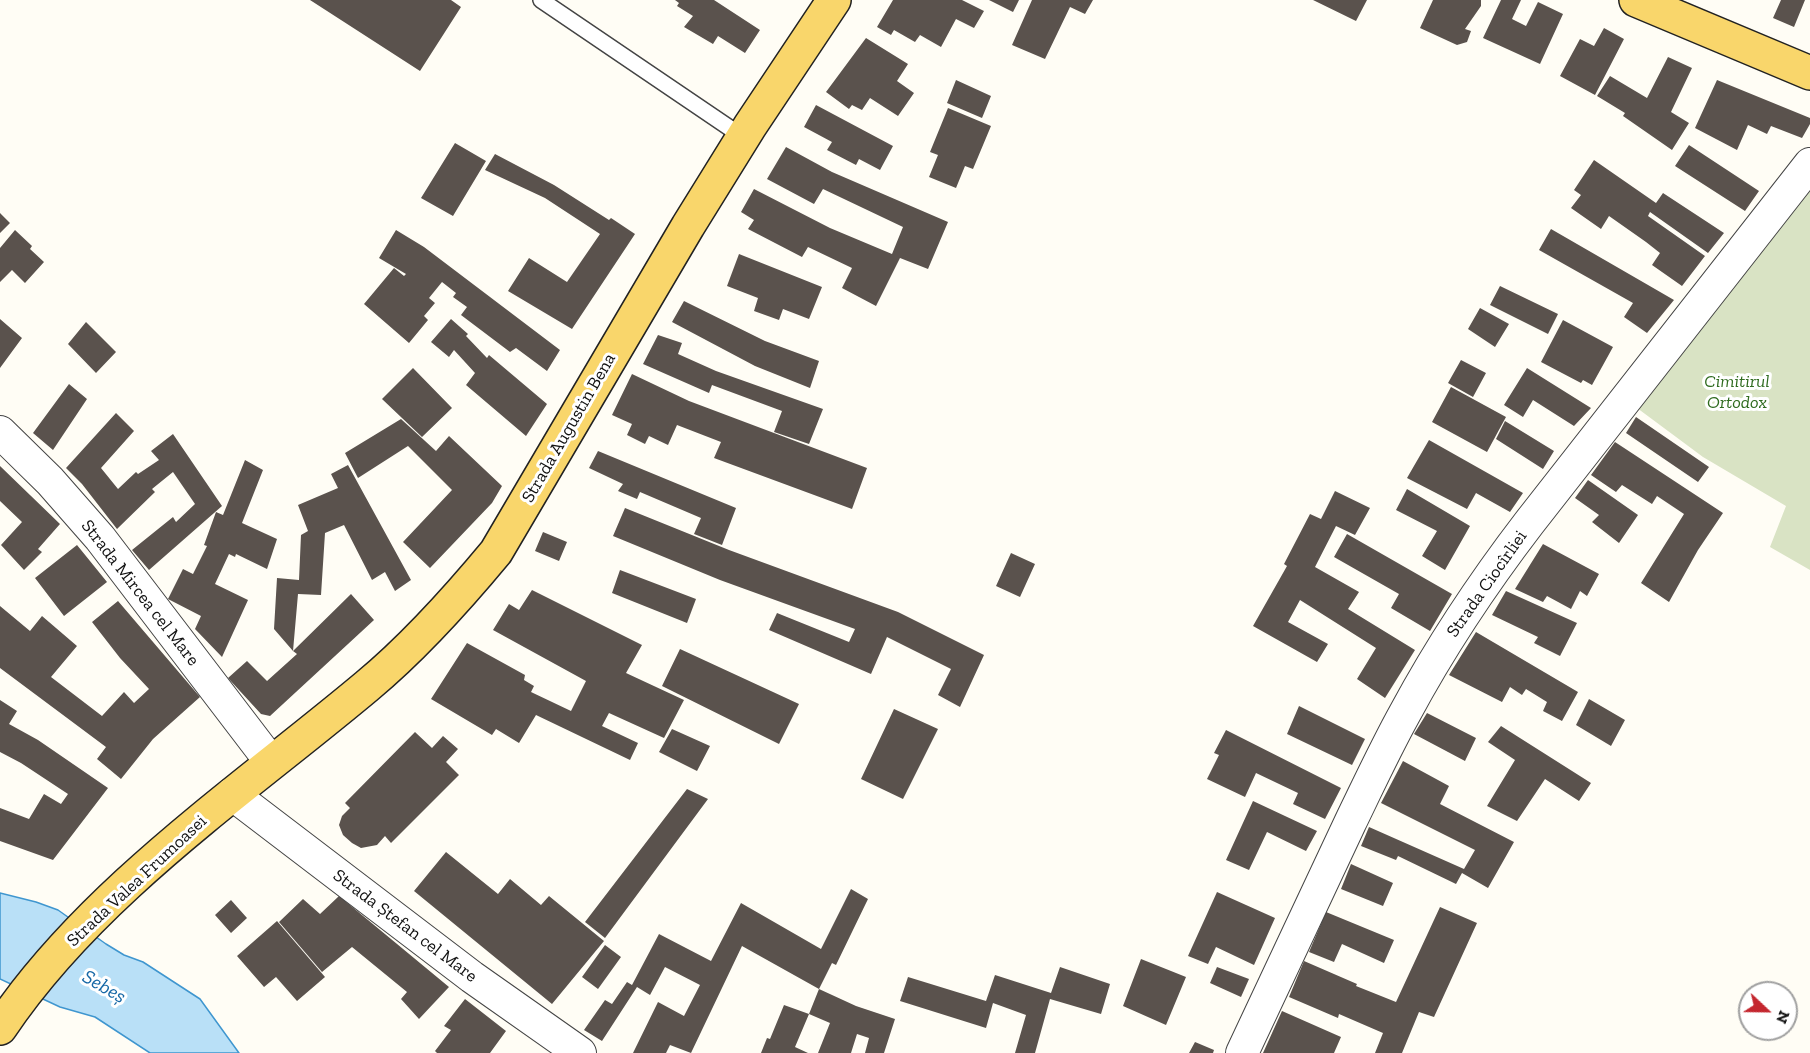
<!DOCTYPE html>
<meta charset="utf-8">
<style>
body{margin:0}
#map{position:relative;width:1810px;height:1053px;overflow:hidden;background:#fffdf5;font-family:"Zilla Slab",serif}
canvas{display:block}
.north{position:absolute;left:1738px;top:981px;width:60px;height:60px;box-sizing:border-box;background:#fff;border:2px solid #a0a0a0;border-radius:50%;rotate:112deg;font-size:16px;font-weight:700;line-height:24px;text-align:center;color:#111}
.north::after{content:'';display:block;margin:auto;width:21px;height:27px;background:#c4262e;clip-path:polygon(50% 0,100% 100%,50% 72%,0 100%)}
</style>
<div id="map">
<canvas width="1810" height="1053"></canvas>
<div class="north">N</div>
</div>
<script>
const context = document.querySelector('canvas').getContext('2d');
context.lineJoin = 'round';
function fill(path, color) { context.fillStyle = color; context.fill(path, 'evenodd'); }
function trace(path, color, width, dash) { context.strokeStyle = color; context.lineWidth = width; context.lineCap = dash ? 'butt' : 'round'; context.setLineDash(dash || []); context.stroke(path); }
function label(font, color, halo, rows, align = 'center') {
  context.font = font + ' "Zilla Slab",serif'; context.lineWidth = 6; context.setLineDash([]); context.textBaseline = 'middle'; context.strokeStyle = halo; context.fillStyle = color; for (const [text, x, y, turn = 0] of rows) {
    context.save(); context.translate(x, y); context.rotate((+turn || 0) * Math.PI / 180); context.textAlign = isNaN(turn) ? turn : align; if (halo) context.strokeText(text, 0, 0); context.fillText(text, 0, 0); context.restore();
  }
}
fill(new Path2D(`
 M1810,189V570L1770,547L1786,506L1703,457L1633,405Z`), '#d9e3c4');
const water = new Path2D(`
 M0,893L36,902L58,910L106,944L124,955L143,962L200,999L239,1053H150L95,1017L60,1007L0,979Z`);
fill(water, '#b9e0f7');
trace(water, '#3f96cf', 1.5);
fill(new Path2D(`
 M310,0H451L461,7L420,71Z
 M675,0H714L760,30L745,53L718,36L713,44L684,27L693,16L677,6L679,3Z
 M893,0H962L984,11L974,28L956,19L941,47L920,35L915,42L894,30L891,35L877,27Z
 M989,0H1019L1013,12Z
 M1032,0H1093L1085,14L1070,7L1045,59L1012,45Z
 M1313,0H1367L1356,21Z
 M1433,0H1481V6L1465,29L1471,31L1467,42L1457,45L1420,28Z
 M1501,0H1521L1512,19L1526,26L1538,2L1563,14L1540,64L1483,38Z
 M1781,0H1805L1794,27L1773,18Z
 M1604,28L1624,39L1595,95L1560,76L1580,39L1594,46Z
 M866,38L908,64L897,81L914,93L898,116L870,98L862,110L852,105L849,109L826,92Z
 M1668,57L1692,68L1671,112L1689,123L1672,150L1623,116L1625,113L1597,96L1610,76L1647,98Z
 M956,80L991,96L982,118L947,103Z
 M1717,80L1810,118V124L1802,138L1771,126L1767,134L1748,125L1737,150L1695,128Z
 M816,105L893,146L880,170L859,159L856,165L827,150L832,142L804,127Z
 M948,108L991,126L973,169L965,166L956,188L929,177L938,155L930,152Z
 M455,143L486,161L453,216L421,198Z
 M1689,145L1759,191L1745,211L1675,166Z
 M786,147L832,172L948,222L928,269L900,258L876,306L842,288L852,268L808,247L802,257L748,229L754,220L741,212L754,189L830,228L892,254L903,227L823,189L814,204L767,179Z
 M495,154L554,185L609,220L611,218L635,234L572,329L508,291L529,258L567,282L600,234L545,198L485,170Z
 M1594,160L1656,203L1663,193L1724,233L1708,253L1650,212L1648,216L1705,256L1682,286L1652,265L1660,253L1646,242L1609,216L1601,229L1571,208L1581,195L1574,190Z
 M0,213L10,223L0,233Z
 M1551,229L1603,259L1674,300L1647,333L1624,317L1633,303L1539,250Z
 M15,230L32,246L30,249L44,262L25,283L12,270L0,282V248Z
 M396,230L424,247L560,350L547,371L516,348L510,352L461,315L467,307L453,297L456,293L442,282L429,298L435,303L424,316L428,320L409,343L364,304L394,268L404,276L406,274L379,258Z
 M739,254L822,287L809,319L783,309L779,320L754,311L758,298L727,286Z
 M1500,286L1558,314L1548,334L1490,305Z
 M684,301L765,341L819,361L810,388L755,366L672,322Z
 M1480,308L1509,324L1495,347L1468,329Z
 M0,319L22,338L0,368Z
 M451,319L468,334L466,336L487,358L489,355L547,404L526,436L466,385L475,373L454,350L449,357L431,342Z
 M1563,320L1613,347L1592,385L1583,380L1581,383L1541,362Z
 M86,322L116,352L96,373L68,344Z
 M658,335L682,343L678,354L716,371L823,409L809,444L774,432L782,411L712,385L709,393L643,364Z
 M1461,360L1486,373L1473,397L1448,383Z
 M413,368L452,408L422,437L382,399Z
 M1527,368L1591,408L1574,426L1533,400L1523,417L1504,405Z
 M632,374L689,401L867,468L852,509L714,458L721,442L677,425L668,445L649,436L645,444L627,435L632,424L612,415Z
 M69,384L87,399L53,450L33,433Z
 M1451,387L1506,417L1487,452L1432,422Z
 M116,413L134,431L101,468L118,489L136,472L138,474L159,460L151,451L173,434L222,506L149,570L132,550L173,517L176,522L195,504L173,472L152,489L155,492L117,529L82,484L66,468Z
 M1636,417L1709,467L1698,482L1626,433Z
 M401,419L436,451L449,436L502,486L492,503L430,568L403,542L452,490L408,446L358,478L345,453Z
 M1505,421L1554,451L1543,469L1496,439Z
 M1429,440L1523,493L1510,512L1476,493L1467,509L1407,478Z
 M1615,442L1723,513L1698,550L1669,602L1641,583L1684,514L1657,496L1652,504L1622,485L1616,492L1591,475Z
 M598,451L736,508L722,545L694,534L701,518L640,492L637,499L618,491L623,484L589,468Z
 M245,460L263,470L242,523L277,539L267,569L236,554L235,557L229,554L215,584L248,600L222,657L195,629L201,616L168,599L183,569L193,574L207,546L204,545L216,512L223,515Z
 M348,465L411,580L395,591L385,572L372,580L344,525L325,533L321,595L298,594L293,651L351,594L374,620L270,716L261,714L228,678L247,661L267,681L297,654L293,651L274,629L277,578L299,580L301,535L308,531L298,505L338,488L331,474Z
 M0,466L60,524L38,549L42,552L24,570L1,545L22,522L0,501Z
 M1588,480L1638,515L1619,543L1592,522L1599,515L1575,498Z
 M1407,489L1470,526L1445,570L1422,556L1437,531L1396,510Z
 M1335,491L1370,508L1355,535L1336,526L1315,567L1359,592L1348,609L1415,650L1385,698L1357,679L1376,648L1300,600L1288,622L1328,644L1317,662L1253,626L1287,566L1284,564L1310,514L1321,519Z
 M625,508L729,550L898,612L984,655L960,707L938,695L951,669L887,637L871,674L769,630L777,613L849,642L855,629L720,580L613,536Z
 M543,532L567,542L559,561L535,551Z
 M1347,534L1452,594L1430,631L1391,608L1399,594L1334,557Z
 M1543,544L1599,574L1587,596L1580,591L1571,609L1547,596L1543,602L1515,589Z
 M77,545L107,582L64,616L35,578Z
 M1011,553L1035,564L1020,597L996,586Z
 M620,570L696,599L687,623L612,593Z
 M532,590L642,645L626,673L684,700L664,738L609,713L602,726L638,743L630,760L536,715L519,743L496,729L492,735L431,699L467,643L525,675L524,680L534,686L531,692L571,711L586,681L493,630L509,604L519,610Z
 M1506,591L1577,623L1560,656L1534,643L1538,637L1492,615Z
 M118,601L200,697L153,739L121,779L97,759L106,747L0,668V606L30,631L42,616L77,646L51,677L102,716L124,692L134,703L149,689L120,658L92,622Z
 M1476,632L1578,692L1562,721L1543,711L1547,702L1526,689L1522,695L1510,687L1502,702L1449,675Z
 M680,649L799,704L779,744L662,686Z
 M1589,699L1625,720L1611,746L1576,725Z
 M0,700L17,711L9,724L38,740L108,788L53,860L0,841V808L29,819L44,794L61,804L68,794L21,763L0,752Z
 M1299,706L1365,739L1352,765L1287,734Z
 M894,709L938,729L903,799L861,779Z
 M1427,713L1476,738L1465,761L1414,734Z
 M1501,726L1591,783L1579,801L1545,779L1517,821L1487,806L1515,760L1488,742Z
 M672,729L710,746L697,771L659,752Z
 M1226,730L1341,788L1325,819L1293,804L1298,793L1256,773L1245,797L1207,779L1219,755L1214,753Z
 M415,732L432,748L443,736L458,749L446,762L459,775L391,843L385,836L377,845L361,848L352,843L343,835L339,825L342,816L350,808L345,803Z
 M1403,761L1449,786L1440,804L1514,842L1488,888L1462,873L1456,884L1398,856L1396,860L1361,846L1369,827L1464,869L1475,850L1381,803Z
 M687,789L708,799L605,938L585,922Z
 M1253,801L1317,831L1306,851L1267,832L1249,870L1226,860Z
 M446,852L498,894L510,879L541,905L549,896L604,941L552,1004L414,891Z
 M1351,864L1393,883L1383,906L1341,889Z
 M851,889L868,899L836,965L832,963L819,989L742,946L691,1053L670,1045L666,1053H633L658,1002L684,1016L700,985L665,967L650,995L637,987L602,1041L584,1030L605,1000L612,1004L627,982L632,985L659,934L711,961L741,903L821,949Z
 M1217,892L1275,918L1254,965L1216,947L1208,964L1188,956Z
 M339,896L449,987L419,1019L401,999L407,992L352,947L322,972L279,922L303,899L320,914Z
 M231,900L247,918L231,933L215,915Z
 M1440,907L1477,923L1434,1017L1419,1012L1402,1053H1375L1383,1033L1339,1014L1338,1018L1289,997L1304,961L1357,984L1356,986L1396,1002Z
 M1326,912L1394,940L1384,963L1342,944L1334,962L1309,952Z
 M277,921L325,977L297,1001L276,977L264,987L237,956Z
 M605,945L621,957L598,989L582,977Z
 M1141,959L1186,977L1166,1025L1123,1006Z
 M1060,967L1110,984L1101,1014L1050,999L1035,1053H1015L1026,1015L993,1003L986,1028L900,1001L908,977L986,1001L995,975L1051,993Z
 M1217,967L1249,979L1241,997L1210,983Z
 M819,989L856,1006L895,1019L884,1053H865L869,1038L857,1034L851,1053H818L830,1023L809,1014Z
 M465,999L506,1031L490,1053H437L435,1051L451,1030L444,1026Z
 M784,1005L809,1014L795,1047L808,1053H761L767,1038L770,1039Z
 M1282,1011L1341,1037L1334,1053H1263Z
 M1195,1042L1214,1050L1213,1053H1189Z`), '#5a524d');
const service = new Path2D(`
 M541,0L743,137`);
const minor = new Path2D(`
 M0,432L50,481L100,538L271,762
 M232,794L472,977L580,1053
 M1242,1053C1278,976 1314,899 1350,823C1368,786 1385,749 1405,713C1441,646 1483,583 1529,523L1810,164`);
const primary = new Path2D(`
 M1636,0L1810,73
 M0,1028C91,892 243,790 367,686C414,647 457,599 496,552L688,226L750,126L834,0`);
trace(service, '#444', 18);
trace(minor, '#444', 34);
trace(primary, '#222', 36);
trace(service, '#fff', 15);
trace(minor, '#fff', 32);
trace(primary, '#f9d66b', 33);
label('italic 18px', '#2f6b1f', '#fff', [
 ["Cimitirul",1737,382],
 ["Ortodox",1737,403]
]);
label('18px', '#111', '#fff', [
 ["Strada Augustin Bena",569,428,-60],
 ["Strada Ciocîrliei",1487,584,-55],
 ["Strada Mircea cel Mare",140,593,52],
 ["Strada Valea Frumoasei",137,881,-43],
 ["Strada Ștefan cel Mare",405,926,37]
]);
label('italic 20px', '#1768a6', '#fff', [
 ["Sebeș",104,987,30]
]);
</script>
